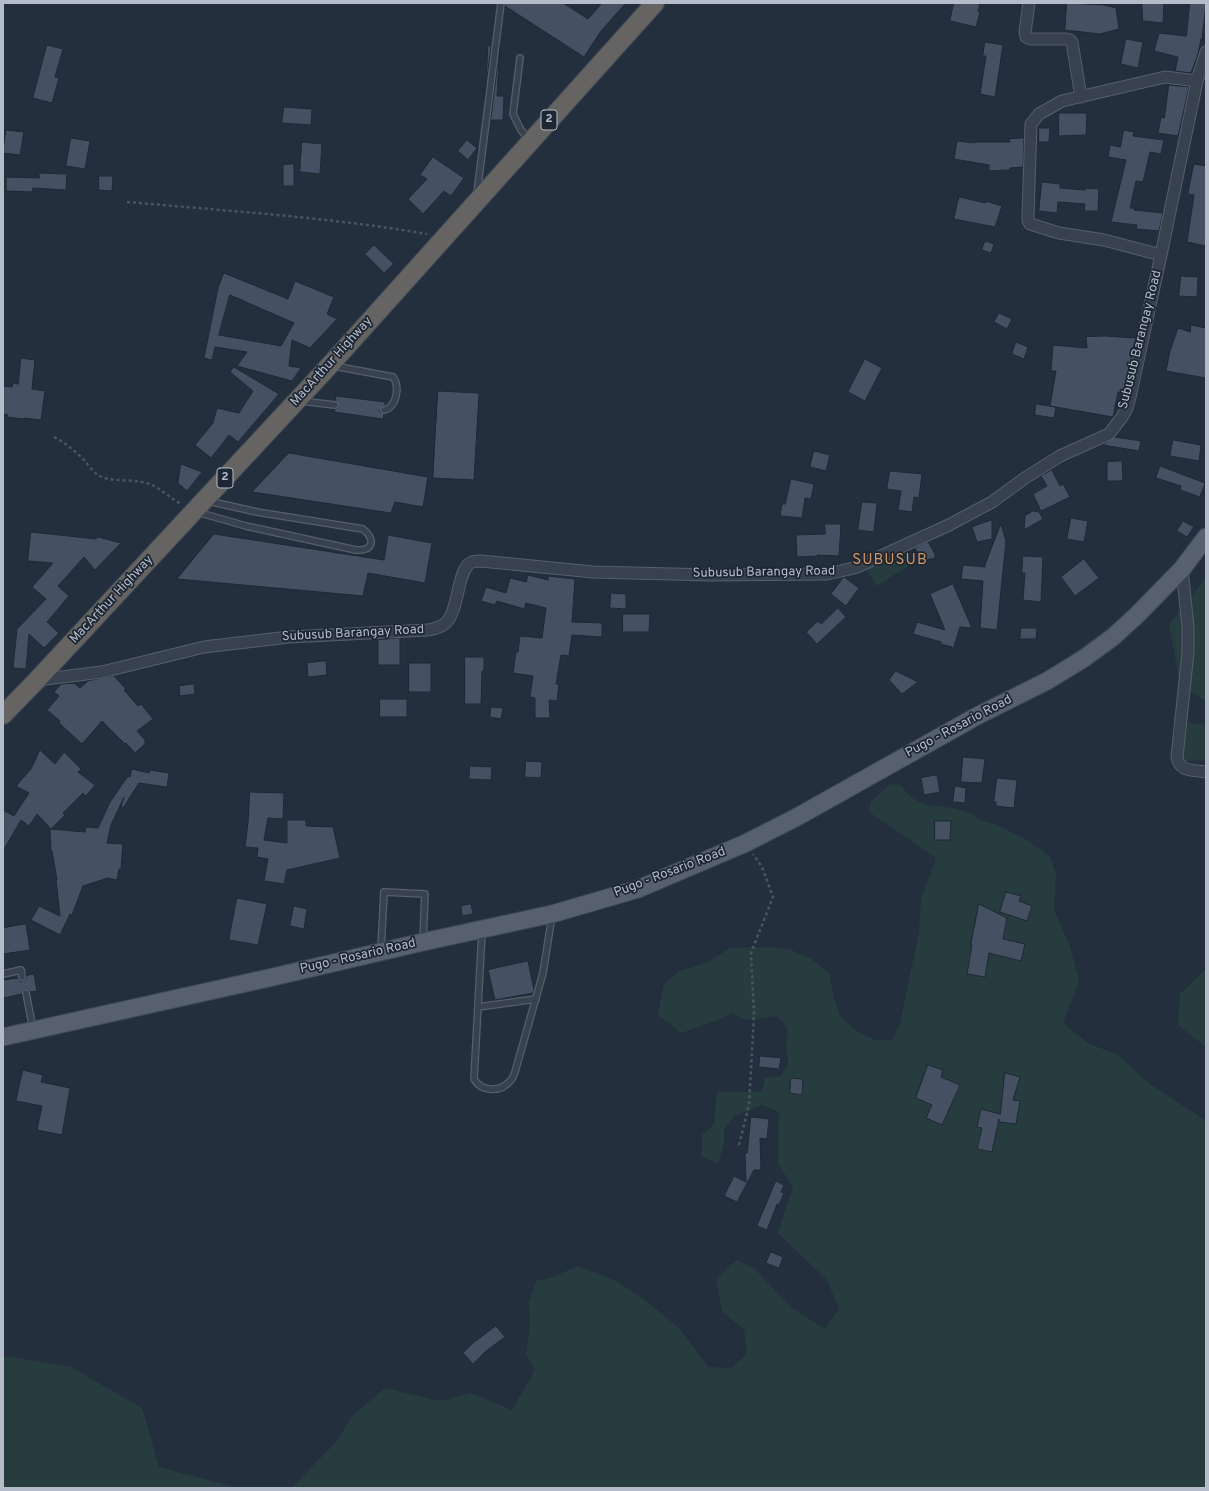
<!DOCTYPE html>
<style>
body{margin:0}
#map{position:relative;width:1209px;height:1491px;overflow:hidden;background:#242f3e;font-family:Overpass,sans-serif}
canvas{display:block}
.frame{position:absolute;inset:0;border:4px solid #b4bcc9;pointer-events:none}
</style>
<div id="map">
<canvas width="1209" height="1491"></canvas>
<div class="frame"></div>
</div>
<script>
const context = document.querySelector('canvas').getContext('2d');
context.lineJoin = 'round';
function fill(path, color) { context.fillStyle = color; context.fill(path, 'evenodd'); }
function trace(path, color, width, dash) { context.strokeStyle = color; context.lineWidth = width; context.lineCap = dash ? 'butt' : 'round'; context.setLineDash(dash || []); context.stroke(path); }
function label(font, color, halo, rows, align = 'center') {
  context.font = font + ' Overpass,sans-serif'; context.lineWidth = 3.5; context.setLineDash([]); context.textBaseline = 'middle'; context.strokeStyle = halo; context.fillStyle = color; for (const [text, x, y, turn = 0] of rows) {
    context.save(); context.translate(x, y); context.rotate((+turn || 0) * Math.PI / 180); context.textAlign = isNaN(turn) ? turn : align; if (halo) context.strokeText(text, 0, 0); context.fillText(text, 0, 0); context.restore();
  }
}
fill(new Path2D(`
 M899,541L913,563L877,586L863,565Z
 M1206,577V701L1180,685L1169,625Z
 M1186,722L1206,725V760L1182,761Z
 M890,784L900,785L912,798L926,805L953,808L970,813L982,821L995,824L1027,840L1050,857L1056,874L1054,910L1070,946L1079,981L1063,1023L1089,1044L1117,1054L1147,1082L1206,1121V1488H279L292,1487L337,1441L352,1416L385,1388L440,1401L471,1393L512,1410L535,1370L526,1354L530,1326L529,1302L536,1281L550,1278L578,1266L616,1281L646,1301L679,1328L708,1367L731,1368L747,1354L744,1330L722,1311L716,1279L737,1260L754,1268L792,1308L825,1329L839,1309L827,1280L778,1233L793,1187L778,1164L779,1112L762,1105L735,1116L724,1129V1143L718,1164L702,1157V1135L714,1124L717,1092H762L765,1078L781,1076L788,1063L786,1045L788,1029L778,1016L747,1020L731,1013L716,1021L681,1033L658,1015L664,984L680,971L706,963L730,948L771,947L791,950L810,958L829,973L834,998L840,1016L856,1031L875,1040H892L900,1023L919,932L921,899L936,858L869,812L871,802Z
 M1206,969V1047L1178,1025L1180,994Z
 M3,1357H12L71,1367L142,1408L159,1467L239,1488H3Z`), '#263c3f');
const building = new Path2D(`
 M505,3H563L588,19L602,3H626L601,31L584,57L505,6Z
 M954,3H980L978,11L980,12L976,27L950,21Z
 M1067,3L1104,5L1116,8L1119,29L1100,34L1065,30Z
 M1142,3H1164L1163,23L1143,21Z
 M1190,3H1206L1202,39H1201L1198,54L1191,73L1175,71L1178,57L1154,51L1159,33L1186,36Z
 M1126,39L1143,42L1138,68L1121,64Z
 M985,42L1003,45L995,97L980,94L986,56H983Z
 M47,45L63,49L55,77L59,78L52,103L33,98Z
 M488,46H491L484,103L487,64Z
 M500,46L497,96H504L503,120H491Z
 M1169,85L1189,87L1178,136L1158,133L1161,117L1164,118Z
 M284,107L312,109L311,125L282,123Z
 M1059,113H1087L1086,135L1059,136Z
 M1039,128H1050L1049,142H1039Z
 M6,130L24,132L20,155L3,153Z
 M1124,130L1134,132L1133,136L1164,140L1161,154L1150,152L1143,182L1136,181L1130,208H1135L1134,210L1163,213L1159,231L1136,229L1137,225L1111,222L1126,160L1108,157L1110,145L1120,147Z
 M71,138L90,141L85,169L66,166Z
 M1024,138L1023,167L1010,168V170L989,171V165L954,159L957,141L975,143V142H1010L1009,139Z
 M467,140L477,148L468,160L458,151Z
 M302,142L322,144L320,174L300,172Z
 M433,157L464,178L451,196L444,191L423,214L408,199L427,179L420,175Z
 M294,164V186H283V165Z
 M1194,164L1206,166V246L1187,242L1194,195L1188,194Z
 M39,173L67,174L66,190L33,188L32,192L6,191V177L39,178Z
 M99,176H113L112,191L99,190Z
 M1042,182L1060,184V188L1085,190L1086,188L1099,189L1098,211H1084L1085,204L1058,202L1057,213L1039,211Z
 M959,197L986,203V201L1002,206L995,227L954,219Z
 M985,241L994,244L991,253L982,250Z
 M374,245L394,264L384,273L365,254Z
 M224,273L288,299L295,281L334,297L327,314L337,319L310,348L292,340L289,366L301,368L292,381L237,366L247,352L215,347L212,360L204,358L218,288ZM230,295L294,323L281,346L219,335Z
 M1181,276L1198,277L1197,297L1179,296Z
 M999,313L1012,319L1007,329L994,322Z
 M1191,325L1206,328V378L1166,371L1170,351L1178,328L1190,332Z
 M1105,336L1136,338L1133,348H1131V361L1124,393L1118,392L1113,417L1050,406L1056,371H1051L1053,345L1087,348L1086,337Z
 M1016,342L1028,347L1024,359L1012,354Z
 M21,358L35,360L32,389L45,391L41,420L24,418V419L7,417L8,415L3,414V386L12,387L13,383L18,384Z
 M865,359L882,368L865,401L848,392Z
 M234,367L279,394L238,442L229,435L211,458L195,445L213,423L217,408L239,413L253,391L230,372Z
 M438,391L479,393L474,480L433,478Z
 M336,396L385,402V405L380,409V412L384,414L383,419L334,412L335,409L338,408L339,405L336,401Z
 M1036,404L1056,407L1054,418L1035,415Z
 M1115,437L1141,441L1139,451L1103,445Z
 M1173,440L1201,445L1199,461L1170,456Z
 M814,451L830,455L826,471L810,467Z
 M289,453L428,477L423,507L395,502L391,513L252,492Z
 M1122,461L1123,481H1107V462Z
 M181,464L202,472L187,491L178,483Z
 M1160,466L1205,483L1200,497L1180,490L1181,486L1156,478Z
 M1052,470L1060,486L1063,484L1070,497L1041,511L1033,494L1047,486L1041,476Z
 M890,471L922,474L919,498L914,497L912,512L898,510L901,491L887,489Z
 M791,479L814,484L811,499L805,498L802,518L780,516L782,504H785Z
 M862,502L877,503L874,532L858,530Z
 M1033,511L1039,512L1043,519L1024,530L1025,516Z
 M1071,518L1088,521L1084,542L1067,539Z
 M992,520V539L977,542L972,527Z
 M1183,521L1194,527L1187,537L1177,531Z
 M825,524H841L839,556L817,555L819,556L797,557L796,535L825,534Z
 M1001,524L1006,541L997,630L980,628L983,581L961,579L963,565L985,567V565Z
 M31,532L96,539L98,537L121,543L95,570L84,557L58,586L69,596L47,622L59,633L44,648L29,634L26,669L13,668L17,629L46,599L32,587L53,563L28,561Z
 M214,534L384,560L388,535L432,543L425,583L368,573L363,596L177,579Z
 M928,542L935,554V558L922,561L915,548Z
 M1023,556L1043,557L1041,602L1023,600L1025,573H1022Z
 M1084,559L1099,578L1075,596L1061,577Z
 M528,575L548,580V576L575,579L572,622L602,623V637L572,635L569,656L561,655L556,684H559L557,701L549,700L550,718H535V698L530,697L533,676L513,673L516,652H518L520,636L542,638L546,608L526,603L524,609L497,601L495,605L481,601L486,587L506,593L510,578L526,582Z
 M844,577L859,588L846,606L831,594Z
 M953,584L972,628L960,627L953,650L952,647L941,644V642L913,634L917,622L945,630L930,594Z
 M611,593L626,594V609L610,608Z
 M838,608L846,617L817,644L806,632L818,621L821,624Z
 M623,614H650L649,632H623Z
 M1021,628H1037L1036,639H1020Z
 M400,638V665H378V640Z
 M465,657H484V671H482L481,704H465Z
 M326,661L327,675L308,677L307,663Z
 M409,663H431V692H409Z
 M896,671L918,682L902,694L889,680Z
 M114,676L126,689L124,690L138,706L141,704L153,719L137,731L145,740V744L135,753L126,743L125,744L102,721L82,744L59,723L60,721L47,710L59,696L54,692L61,684L74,683L80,688L88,681Z
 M194,684L195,694L180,696L179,686Z
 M380,699H407V717H380Z
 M491,707L503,708L501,719L490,717Z
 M40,750L55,764L64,752L81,769L78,772L95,785L86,796L83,793L63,813L65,815L51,829L37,814L29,826L21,820L3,851V810L14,816L29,793L16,786L31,769Z
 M963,757L985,759L982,783L961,782Z
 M526,761L542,762L541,778L525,777Z
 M470,766L492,767L491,780L469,779Z
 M132,769L149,773L150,770L169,773L167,787L139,783L123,808L121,807L124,797L111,825L107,843L123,844L121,869H119L117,880L108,878L83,886L72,915L70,914L60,935L31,920L39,906L60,916L56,880H57L52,851H51L50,829L85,832L86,827L98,828L110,802L128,776L130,777Z
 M937,775L940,792L924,795L921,778Z
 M997,778L1017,780L1014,808L996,806V802H994Z
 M955,786L966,788L965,803L953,802Z
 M250,792L284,793L283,819L268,818L264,840L287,843V820H306V826L333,827L340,858L287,870L284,884L264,881L268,859L257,857L258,848L245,847L248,823Z
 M935,821H951L950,840H935Z
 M1006,892L1021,896L1019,901L1032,906L1027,921L1000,912Z
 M237,898L267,904L258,945L229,940Z
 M471,904L473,914L462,916L461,906Z
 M979,904L1007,918L1003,939L1025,944L1021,961L989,953L985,977L967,974L972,945H971Z
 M294,906L307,909L304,929L290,926Z
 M26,924L30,950L3,954V928Z
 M528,961L534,990L533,993L495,1000L488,970Z
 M34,974L37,991L30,992L29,990L26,989L23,990L22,994L3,998V980L18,978L20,981H23L26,979V976Z
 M760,1056L781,1058L779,1069L759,1067Z
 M928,1065L943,1070L941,1077L960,1085L942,1125L926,1118L932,1105L916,1098Z
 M23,1070L43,1075L41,1082L70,1088L62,1135L37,1130L42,1106L16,1101Z
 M1005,1073L1020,1077L1013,1100L1020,1101L1016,1124L999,1122V1119L992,1152L977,1149L982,1128L977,1127L981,1109L1000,1114Z
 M791,1078L803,1079L802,1095L790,1093Z
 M751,1117L769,1119L767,1139L760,1138L761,1170H754L737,1202L724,1196L734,1176L746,1182L745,1153H747Z
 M776,1181L784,1185L781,1192L784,1193L779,1205L777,1204L767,1230L757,1226Z
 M771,1252L783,1257L779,1268L766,1263Z
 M496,1326L505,1337L486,1351L473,1364L463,1353L473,1343Z`);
fill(building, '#455162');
trace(building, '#1f2835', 1);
const service = new Path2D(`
 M520,58L513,114L521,130L529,139
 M477,193L501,3
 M334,366L393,377C400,387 397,407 384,410
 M301,401L335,405
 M197,512L246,526L356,550C373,551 376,540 363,529L257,512L208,501
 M482,932L474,1079C481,1092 501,1093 511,1080C513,1078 514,1075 515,1072L543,973L552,916
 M381,949L384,892L425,894L423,940
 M3,974L21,970L22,977
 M26,993L33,1029
 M478,1007L536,999`);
const minor = new Path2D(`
 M1029,3L1025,32L1026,37L1030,39H1066L1070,40L1072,42L1081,97
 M1161,255L1104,240L1059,233L1030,224L1028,220V215L1031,124L1039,114L1062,101L1165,77L1197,81
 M1182,569L1188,627V652L1177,757C1179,772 1194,770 1206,772
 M37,680L102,672L204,647L289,637L428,630C433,629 439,628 443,625C460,615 456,568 472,562C474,561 478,561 481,561L593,572L710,575L827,574L841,571L857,567L949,525L992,502L1025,478L1060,456L1109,434L1122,417L1127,408L1130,397L1161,255L1197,81L1206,52`);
const primary = new Path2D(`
 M3,1037L273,977L423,942L552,914L638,889L746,843L797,817L977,716L1047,681L1083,659L1113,637L1137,615L1182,569L1206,537`);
const trunk = new Path2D(`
 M3,715L37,680L330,365L655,3`);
trace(service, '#565f6c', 8);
trace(minor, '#565f6c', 13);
trace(primary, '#414a57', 19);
trace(trunk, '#434c59', 20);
trace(new Path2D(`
 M127,202C227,211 328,217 427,234
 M54,437C65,443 74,450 83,459C88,464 92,471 98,475C109,483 135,478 150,484C161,489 170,498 181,504
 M739,1145L749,1105L754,1014L751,953L773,897L762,867L753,854`), '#44595c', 2.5, [3, 3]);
trace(service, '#38414e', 5.5);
trace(minor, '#38414e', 11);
trace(primary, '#56606e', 17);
trace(trunk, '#656462', 18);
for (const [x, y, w] of [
 [549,120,16],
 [225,478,16]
]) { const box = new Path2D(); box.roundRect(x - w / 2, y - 10, w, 20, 3); context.fillStyle = '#1d2633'; context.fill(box); trace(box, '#b4bcc9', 1); }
label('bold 12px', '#b4bcc9', null, [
 ["2",549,120],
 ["2",225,478]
]);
label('13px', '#b4bcc9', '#1d2633', [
 ["Subusub Barangay Road",1141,340,-76],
 ["MacArthur Highway",332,362,-48],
 ["Subusub Barangay Road",764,573,-1],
 ["MacArthur Highway",112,600,-47],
 ["Subusub Barangay Road",353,634,-3],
 ["Pugo - Rosario Road",959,727,-28],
 ["Pugo - Rosario Road",670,873,-21],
 ["Pugo - Rosario Road",358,957,-13]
]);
context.letterSpacing = '1px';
label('15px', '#d59563', '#1d2633', [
 ["SUBUSUB",890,561]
]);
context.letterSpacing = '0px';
</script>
